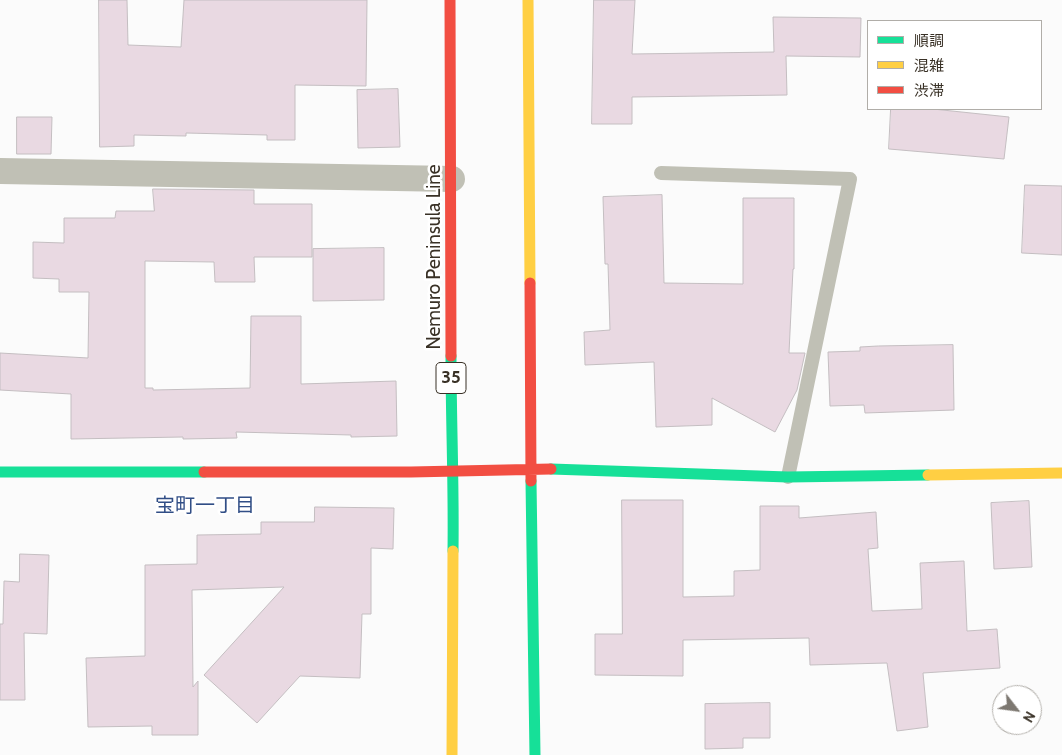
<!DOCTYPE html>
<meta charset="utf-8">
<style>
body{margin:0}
#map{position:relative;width:1062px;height:755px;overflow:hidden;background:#fbfbfb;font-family:Cabin,"Noto Sans JP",sans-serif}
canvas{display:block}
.legend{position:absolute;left:867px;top:20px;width:175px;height:90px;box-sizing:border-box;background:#fff;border:1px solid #b0ada8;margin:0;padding:6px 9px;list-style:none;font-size:15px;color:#393126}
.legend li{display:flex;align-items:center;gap:10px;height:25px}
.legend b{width:25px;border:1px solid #b0ada8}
.north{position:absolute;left:992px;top:685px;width:50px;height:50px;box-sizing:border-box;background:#fff;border:1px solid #b0ada8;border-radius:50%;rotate:120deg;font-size:14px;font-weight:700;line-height:20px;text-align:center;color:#393126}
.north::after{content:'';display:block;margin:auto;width:18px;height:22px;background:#7d7871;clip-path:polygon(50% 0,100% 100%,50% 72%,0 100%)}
</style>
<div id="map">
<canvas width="1062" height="755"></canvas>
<ul class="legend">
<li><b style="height:6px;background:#16e098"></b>順調</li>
<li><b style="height:6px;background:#ffcf43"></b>混雑</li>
<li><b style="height:6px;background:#f24e42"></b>渋滞</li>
</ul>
<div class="north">N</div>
</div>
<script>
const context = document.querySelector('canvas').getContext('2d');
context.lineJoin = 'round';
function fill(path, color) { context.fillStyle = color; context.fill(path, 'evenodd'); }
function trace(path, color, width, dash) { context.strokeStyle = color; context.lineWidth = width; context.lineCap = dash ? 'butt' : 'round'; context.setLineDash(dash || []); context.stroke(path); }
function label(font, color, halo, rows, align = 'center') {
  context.font = font + ' Cabin,"Noto Sans JP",sans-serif'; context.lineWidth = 5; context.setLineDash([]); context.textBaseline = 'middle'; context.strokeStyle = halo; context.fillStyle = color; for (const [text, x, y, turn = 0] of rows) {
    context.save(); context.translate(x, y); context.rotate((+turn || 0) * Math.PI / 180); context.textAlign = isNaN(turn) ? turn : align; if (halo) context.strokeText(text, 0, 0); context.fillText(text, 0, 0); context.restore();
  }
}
const building = new Path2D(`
 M99,0H127L128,45L181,47L184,0H367L366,86L295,85V140H267V135L186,133V136L134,135V146L100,147Z
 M594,0H635L632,54L774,52L773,17L861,18L860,57L786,56L787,95L632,97V124H592Z
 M398,89L400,147L358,148L357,90Z
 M891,109H933L1009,117L1004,159L889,149Z
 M17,117H52L51,154H17Z
 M1025,185L1062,186V255L1022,253Z
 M153,189L254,190V204H312V257H254L255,282H215L214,262L145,261V388H153V390L250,388L251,316H301V384L396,381L397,436L351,437V435L236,432L237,438L183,439V437L71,439V394L0,390V353L88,358L89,292H59V279L33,278V242L64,243V218H115L116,211H154Z
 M662,195L664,283L743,284V198H794V269H793L789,353H805L797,390L775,432L712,398V425L656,427L654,362L585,365L584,332L610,330L608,264H605L603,197Z
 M384,248V300L313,301V249Z
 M953,345L954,410L865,413L864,405L830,406L828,352L860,351V347L878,346Z
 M622,500H683V597L734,596V571L760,570V506H799V518L876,512L878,548L868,549L872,611L922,609L920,563L964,561L967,631L997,629L1000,668L923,673L928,727L897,731L887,663L810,665L809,638L683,640V676L595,675V634H622Z
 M1029,501L1032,567L994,569L991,503Z
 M315,507L394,508L393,549L371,548V614H362L360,678L300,676L257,723L204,675L284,587L192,590L193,687L198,681V735H152V726L88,727L86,658L145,656V565L197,564V535L261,534V522H314Z
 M20,554L49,555L47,634L24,633L25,700H0V624H3L4,581L19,582Z
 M770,703V738H743V748L705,749V704Z`);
fill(building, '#e9d9e2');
trace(building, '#c4bec1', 1);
trace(new Path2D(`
 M661,173L850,179L788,477`), '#c0c0b5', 14);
trace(new Path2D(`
 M0,171L452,179`), '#c0c0b5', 26);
trace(new Path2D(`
 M451,356C451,421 454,486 453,551
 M551,469L788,477L928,475
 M0,472H204
 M531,481L535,755`), '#16e098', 11);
trace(new Path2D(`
 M528,0L530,283
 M928,475L1061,473
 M452,755L453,551`), '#ffcf43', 11);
trace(new Path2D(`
 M450,0L451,356
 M530,283L531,481
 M204,472H411L551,469`), '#f24e42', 11);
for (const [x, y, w] of [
 [451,378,30]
]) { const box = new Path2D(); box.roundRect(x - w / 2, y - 15.5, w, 31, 4); context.fillStyle = '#fff'; context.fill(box); trace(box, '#393126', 1); }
label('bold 18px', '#393126', null, [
 ["35",451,378]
]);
label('19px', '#393126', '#fff', [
 ["Nemuro Peninsula Line",434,257,-90]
]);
label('20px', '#314e86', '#fff', [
 ["宝町一丁目",205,506]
]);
</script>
